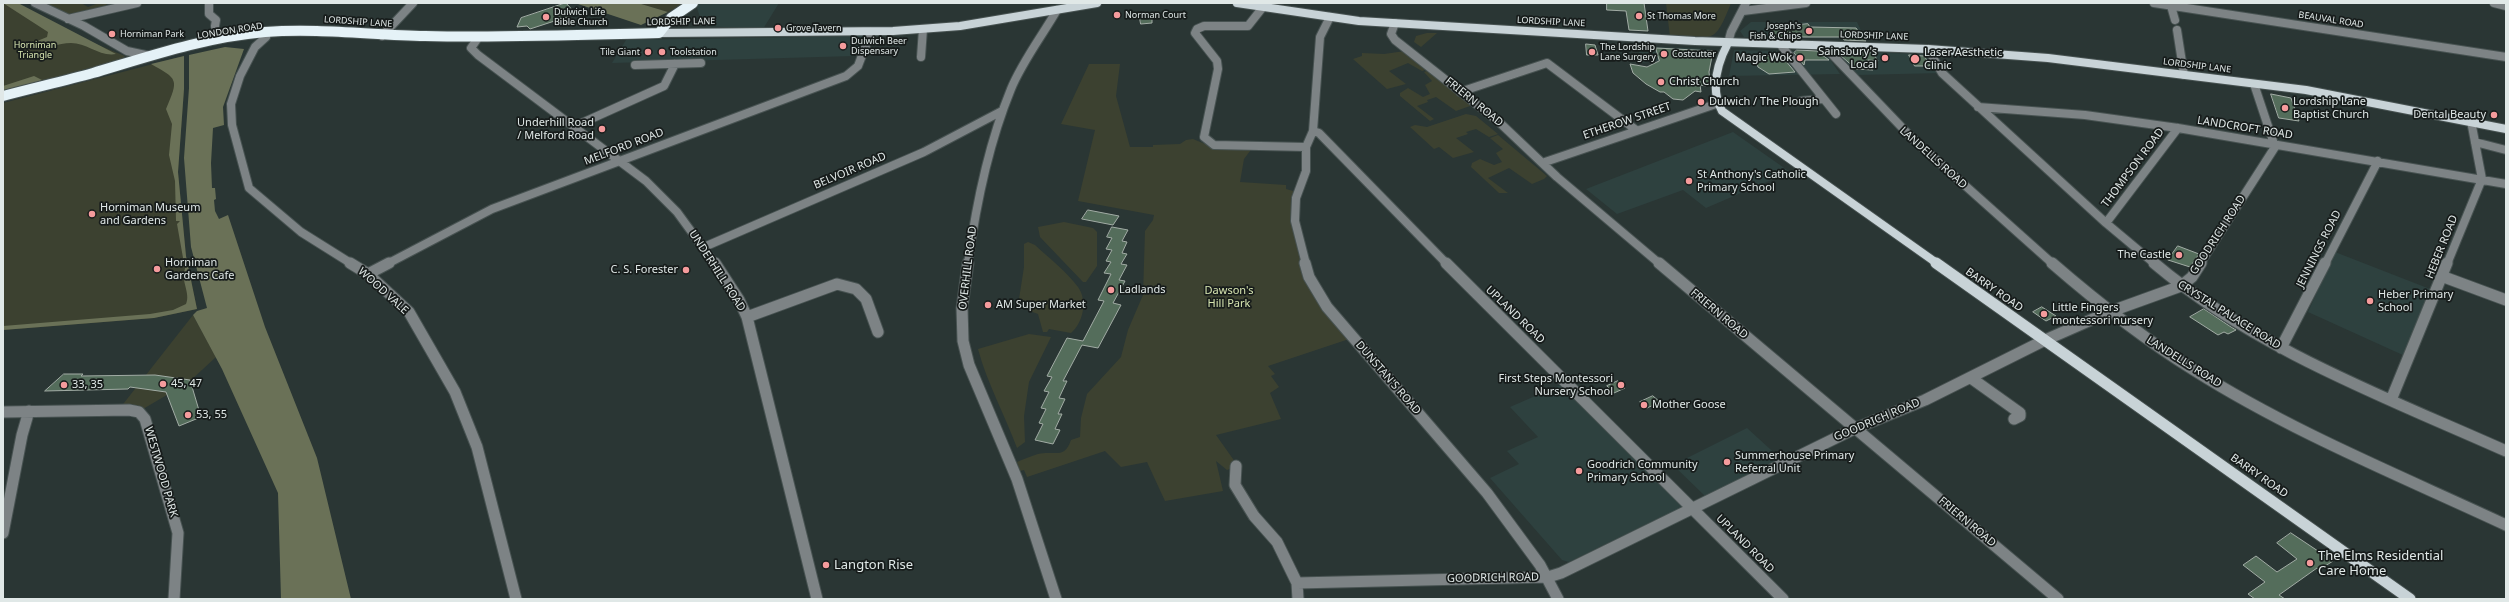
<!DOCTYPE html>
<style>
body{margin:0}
#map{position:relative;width:2509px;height:602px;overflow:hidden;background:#2a3634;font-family:"Noto Sans",sans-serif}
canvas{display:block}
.frame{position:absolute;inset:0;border:4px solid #e0e8e7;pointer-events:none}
</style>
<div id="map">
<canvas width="2509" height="602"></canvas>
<div class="frame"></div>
</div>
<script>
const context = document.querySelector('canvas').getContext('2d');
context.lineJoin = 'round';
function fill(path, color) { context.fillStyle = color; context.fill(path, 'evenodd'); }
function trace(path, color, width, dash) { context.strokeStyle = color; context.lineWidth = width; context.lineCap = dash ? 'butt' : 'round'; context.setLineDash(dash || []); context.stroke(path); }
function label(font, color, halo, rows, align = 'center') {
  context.font = font + ' "Noto Sans",sans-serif'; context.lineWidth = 3.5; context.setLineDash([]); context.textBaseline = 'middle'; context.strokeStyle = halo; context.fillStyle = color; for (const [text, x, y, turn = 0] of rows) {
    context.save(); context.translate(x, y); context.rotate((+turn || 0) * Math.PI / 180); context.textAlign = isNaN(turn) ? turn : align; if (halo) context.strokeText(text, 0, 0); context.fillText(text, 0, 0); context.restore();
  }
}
fill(new Path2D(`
 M700,3H779L763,29L703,26L696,5Z
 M1751,22H1857L1865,39L1744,37L1740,31Z
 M863,36L854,56L612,63L626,40Z
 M1637,46L1709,49L1714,52L1709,71L1658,61L1642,63Z
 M1734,50L1825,52L1840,74L1729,76Z
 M1841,52L1930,54L1942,73L1857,75L1839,54Z
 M1733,132L1790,172L1706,208L1683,190L1617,214L1586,189Z
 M2335,252L2430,289L2405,356L2308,312Z
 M1565,383L1684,506L1569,562L1562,560L1490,478L1519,464L1507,451L1538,437L1510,407Z
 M1747,428L1781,459L1706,497L1673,465Z`), '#2e413f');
fill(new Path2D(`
 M3,3C45,19 84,40 125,56L122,59L3,92Z
 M44,3H81L88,7L99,3L107,4L102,8L72,17Z
 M638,3H684L668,12Z
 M1666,3H1731C1714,46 1714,37 1670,37Z
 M1427,33H1437L1421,47L1414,42L1416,36Z
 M1405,51L1428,69L1422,71L1408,63L1389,71L1406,84L1387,89L1353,59L1362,56V53L1384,54Z
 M184,56V89L178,172L186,256L197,309L154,318L3,330V103Z
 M1089,64H1120L1116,96L1130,147H1153V145L1180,144L1186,140L1193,139L1210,146L1253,147L1244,159L1240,182L1286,185V189L1297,192L1298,221L1312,275L1349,339L1268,366L1275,374L1271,376L1279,387L1270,393L1281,419L1216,435L1238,466L1227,470L1216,461L1223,491L1165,501L1147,462L1121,467L1105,451L1027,477L1024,470L1020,471L1017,462C1024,459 1031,456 1038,454C1055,450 1064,460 1071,440L1080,437L1081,418L1087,394L1121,357L1128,330L1143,295L1145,231L1153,220L1154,215L1078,201L1095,130L1061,124Z
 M1429,70L1470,104V106L1456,111L1436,97L1427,100L1428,102L1417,106L1434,119L1430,121L1400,96V93L1408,88L1423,97L1430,94L1425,85L1432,81L1424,72Z
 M1466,114L1476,116L1498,134L1489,137L1476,129L1466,132L1468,134L1456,138L1474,152L1453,158L1439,147L1434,149L1410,127L1415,125L1427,127Z
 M1498,135L1547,176L1544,179L1532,184L1509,168L1488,178L1508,193H1499L1471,167L1472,163L1480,159L1494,165L1502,162L1496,153L1503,149L1490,138Z
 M1064,222L1093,228L1097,232V266L1086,282H1083L1040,237L1038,227Z
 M1028,242L1035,245C1049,258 1067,272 1078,287C1088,301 1083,323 1071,333L1049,329L1047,332H1043L1038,314L1027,310V306L1019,299L1024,267V244Z
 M193,315L216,357L189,382L143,409L120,408Z
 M1029,334L1051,337L1029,382L1024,416L1025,442L1017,448C1005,415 987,383 978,349Z`), '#3c4130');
fill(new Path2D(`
 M3,3H18L116,54C100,57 87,43 71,43C56,43 42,52 27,49L30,44L47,37L48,32Z
 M575,3H638L668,12L641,25Z
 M225,47L244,49L223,107L224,125L213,128L211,163L212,188H215L216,199L214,200L215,211L219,219L228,215L265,327L317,458L351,599H281L278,493L222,369L193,315L197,311L207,308L191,247L184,158L189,88V55Z
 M184,56V89L178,172L186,256L197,309L154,318L3,330V326L150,314L173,310L186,304C191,293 180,280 185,269L177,224L180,221H176L175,181L169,155L172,124L166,109C179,79 178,79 151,64Z
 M34,76L42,80L36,83L3,91V86Z`), '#6a7157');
const building = new Path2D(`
 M566,3L576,14L530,29L527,26L517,27L521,18Z
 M1607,3H1644L1648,31L1629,30L1626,11L1607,10Z
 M1139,13H1152V23L1141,24Z
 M1808,24L1810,27L1856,28L1866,41L1844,40L1842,37H1774L1770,28L1800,27L1799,25Z
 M1586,44L1595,45L1598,55H1587Z
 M1656,48L1713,51L1709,72L1710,81L1706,86L1700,85L1701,92L1695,91L1683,100L1673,99L1664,92H1660L1646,84L1633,73L1630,64L1647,67L1659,61Z
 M1797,50L1817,51L1829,60H1805L1804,65L1794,53Z
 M1844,52L1873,53L1878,61L1868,60L1873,70L1856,69L1840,55Z
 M1780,54L1795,72L1769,74L1758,67L1756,62L1761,57Z
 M1909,55L1924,56L1931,66H1915Z
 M2271,94L2291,98L2299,121L2279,118Z
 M1088,210L1119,216L1113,225L1082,219Z
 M1112,227L1128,230L1122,241L1127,242L1122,253L1127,254L1121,264L1127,265L1119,280L1125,281L1113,303L1121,305L1098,348L1082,345L1063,381H1067L1059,398L1065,399L1058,414H1062L1055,429L1060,430L1053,444L1035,440L1043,424L1039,423L1046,409L1041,408L1049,392L1044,391L1052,377L1047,376L1067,338L1083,341L1104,301L1098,300L1111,274L1104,273L1111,262L1106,261L1112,250L1106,249L1112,238L1107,237Z
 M2178,246L2199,254L2190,267L2168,260Z
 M2042,307L2056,316L2046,321L2033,312Z
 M2204,309L2231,327L2236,330L2228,334L2224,332L2218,335L2190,317Z
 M64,374H83L81,376L155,375L190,380L201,417L179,426L166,392L130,387L128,389L45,391Z
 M1618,381L1625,388L1614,393L1607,386Z
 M1653,396L1660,402L1647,408L1640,402Z
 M2291,533L2333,561L2319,570L2317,568L2279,595L2285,599H2255L2248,594L2265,582L2243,565L2256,556L2277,572L2297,559L2277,543Z`);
fill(building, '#546d5b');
trace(building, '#a2aca5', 1);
const minorFar1 = new Path2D(`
 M35,3L84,26L127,51L150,56
 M209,3V14L216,20L215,26
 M2154,3L2506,57
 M2494,3L2506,6
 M2171,6L2175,20
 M1263,7L1248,26H1204L1197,29L1195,33L1217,61L1218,69L1204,137L1214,145L1306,147
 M1743,11L1806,3
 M1330,17L1320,37L1313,131L1319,133L1447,264
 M68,19L137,3
 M1395,23L1391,34L1395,40L1499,122L1557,177L1660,264
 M2177,30L2184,75
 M382,36L413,3
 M266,37L255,47L240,76L231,104L232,125L249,188L301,232L352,264
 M478,38L471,48L478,55L646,181L677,212L715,264
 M1728,43L1731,32L1746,3
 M1780,44L1836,114
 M1824,46L1913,139L2053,264
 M1928,49L1942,73L2106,223L2155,264
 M921,57L923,29
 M635,65L701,63
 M1460,92L1547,63L1636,130
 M1801,101L1823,99
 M1978,107L2085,115L2178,128L2506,184
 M573,127L664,86L675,64
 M2475,142L2506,150
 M1545,162L1716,104
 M2106,223L2178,128
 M704,247L924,152L1002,111
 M387,264L492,209L846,76L858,66L871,32
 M968,264C976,204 988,145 1011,89C1022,62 1042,36 1057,10
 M1306,264L1295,221L1296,198L1306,171V147L1313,131
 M2200,264L2275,147L2254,84
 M2325,264L2378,161
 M2447,264L2482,179L2471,121`);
const minor = new Path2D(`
 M350,263L368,274L409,312L455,392L477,447L516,599
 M715,263L739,300L747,317L817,599
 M968,263L962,308L963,341L969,365L1017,479L1056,599
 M1305,263L1309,277L1327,307L1487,493L1540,565L1558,599
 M1446,263L1783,599
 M1659,263L2058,599
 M2052,263C2097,302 2144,339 2194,370C2292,432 2401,476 2506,525
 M2154,263C2256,349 2385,397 2506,451
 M368,274L389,263
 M2444,277L2506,300
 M747,317L837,284L856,289L866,299L878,332
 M2281,348L2325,263
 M1971,378L2020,413V416L2014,419
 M2391,400L2447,263
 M3,412L129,410L139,412L145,419L178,533L174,599
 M1236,466L1235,485L1254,516L1277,542L1297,583L1298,599
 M3,533L22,435L29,411
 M1297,583L1548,577L1561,573L1854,429L1925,400L2043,341L2109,312L2181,286L2192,277L2201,263`);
const majorFar1 = new Path2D(`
 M1237,3L1359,21L1695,41L1928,49L2048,58L2306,90L2506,129
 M659,33L893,31L960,26L1097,3
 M1728,43C1717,64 1710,89 1722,111L1938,264`);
const major = new Path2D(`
 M1936,263L2410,599`);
const highway = new Path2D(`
 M3,96C33,88 64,81 93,73C150,56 206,37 265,32C318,28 372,35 425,36C503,38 581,35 659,33L671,18L693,3`);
trace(minorFar1, '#475251', 10);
trace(minor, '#475251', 13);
trace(majorFar1, '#475251', 10);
trace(major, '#475251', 13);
trace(highway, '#475251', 12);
trace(minorFar1, '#7d8385', 8);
trace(minor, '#7d8385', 11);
trace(majorFar1, '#c8d3d7', 8);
trace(major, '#c8d3d7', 11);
trace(highway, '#e5f2f7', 10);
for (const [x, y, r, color] of [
 [1117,15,4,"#f59b9c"],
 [1639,16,4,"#f59b9c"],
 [546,17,4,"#f59b9c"],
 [778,28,4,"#f59b9c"],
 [1809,31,4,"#f59b9c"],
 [112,34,4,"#f59b9c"],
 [843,46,4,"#f59b9c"],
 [648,52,4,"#f59b9c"],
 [662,52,4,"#f59b9c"],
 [1592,52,4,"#f59b9c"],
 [1664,54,4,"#f59b9c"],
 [1800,58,4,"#f59b9c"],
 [1885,58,4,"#f59b9c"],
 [1915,59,5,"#f59b9c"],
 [1661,82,4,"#f59b9c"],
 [1701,102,4,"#f59b9c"],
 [2285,108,4,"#f59b9c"],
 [2494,115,4,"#f59b9c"],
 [602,129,4,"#f59b9c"],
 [1689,181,4,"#f59b9c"],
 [92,214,4,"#f59b9c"],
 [2179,255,4,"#f59b9c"],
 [157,269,4,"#f59b9c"],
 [686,270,4,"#f59b9c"],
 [1111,290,4,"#f59b9c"],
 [2370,301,4,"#f59b9c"],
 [988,305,4,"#f59b9c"],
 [2044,314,4,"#f59b9c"],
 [163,384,4,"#f59b9c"],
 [64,385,4,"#f59b9c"],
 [1621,385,4,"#f59b9c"],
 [1644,405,4,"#f59b9c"],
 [188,415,4,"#f59b9c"],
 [1727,462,4,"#f59b9c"],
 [1579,471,4,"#f59b9c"],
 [2310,563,4,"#f59b9c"],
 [826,565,4,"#f59b9c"]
]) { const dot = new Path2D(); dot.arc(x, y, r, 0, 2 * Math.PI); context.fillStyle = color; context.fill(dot); trace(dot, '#171c1b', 1.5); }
label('9px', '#e0e8e7', '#171c1b', [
 ["Dulwich Life",554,12],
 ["Bible Church",554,22],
 ["Norman Court",1125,15],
 ["St Thomas More",1647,16],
 ["Joseph's",1801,26,"right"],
 ["Fish & Chips",1801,36,"right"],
 ["Grove Tavern",786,28],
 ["Horniman Park",120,34],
 ["Dulwich Beer",851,41],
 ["Dispensary",851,51],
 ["The Lordship",1600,47],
 ["Lane Surgery",1600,57],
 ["Tile Giant",640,52,"right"],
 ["Toolstation",670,52],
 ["Costcutter",1672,54]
], 'left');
label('9px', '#e0e8e7', '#171c1b', [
 ["BEAUVAL ROAD",2331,20,9],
 ["LORDSHIP LANE",358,22,4],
 ["LORDSHIP LANE",681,22,-1],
 ["LORDSHIP LANE",1551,22,3],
 ["LONDON ROAD",230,31,-9],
 ["LORDSHIP LANE",1874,36,2],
 ["LORDSHIP LANE",2197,66,7]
]);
label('9px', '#d7e5b0', '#171c1b', [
 ["Horniman",35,45],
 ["Triangle",35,55]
]);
label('11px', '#e0e8e7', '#171c1b', [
 ["Sainsbury's",1877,52,"right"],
 ["Local",1877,65,"right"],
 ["Laser Aesthetic",1924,53],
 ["Clinic",1924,66],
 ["Magic Wok",1792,58,"right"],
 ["Christ Church",1669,82],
 ["Dulwich / The Plough",1709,102],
 ["Lordship Lane",2293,102],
 ["Baptist Church",2293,115],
 ["Dental Beauty",2486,115,"right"],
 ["Underhill Road",594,123,"right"],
 ["/ Melford Road",594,136,"right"],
 ["St Anthony's Catholic",1697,175],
 ["Primary School",1697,188],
 ["Horniman Museum",100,208],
 ["and Gardens",100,221],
 ["The Castle",2171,255,"right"],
 ["Horniman",165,263],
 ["Gardens Cafe",165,276],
 ["C. S. Forester",678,270,"right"],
 ["Ladlands",1119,290],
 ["Heber Primary",2378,295],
 ["School",2378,308],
 ["AM Super Market",996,305],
 ["Little Fingers",2052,308],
 ["montessori nursery",2052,321],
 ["First Steps Montessori",1613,379,"right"],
 ["Nursery School",1613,392,"right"],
 ["45, 47",171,384],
 ["33, 35",72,385],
 ["Mother Goose",1652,405],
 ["53, 55",196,415],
 ["Summerhouse Primary",1735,456],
 ["Referral Unit",1735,469],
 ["Goodrich Community",1587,465],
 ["Primary School",1587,478]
], 'left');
label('11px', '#e0e8e7', '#171c1b', [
 ["FRIERN ROAD",1474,102,39],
 ["ETHEROW STREET",1627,121,-19],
 ["LANDCROFT ROAD",2245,128,9],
 ["MELFORD ROAD",624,147,-21],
 ["LANDELLS ROAD",1933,158,42],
 ["THOMPSON ROAD",2133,168,-53],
 ["BELVOIR ROAD",850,171,-23],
 ["GOODRICH ROAD",2218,235,-57],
 ["HEBER ROAD",2442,247,-68],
 ["JENNINGS ROAD",2319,249,-63],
 ["OVERHILL ROAD",968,268,-83],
 ["UNDERHILL ROAD",717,271,57],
 ["BARRY ROAD",1994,290,35],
 ["WOOD VALE",383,291,42],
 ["FRIERN ROAD",1719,314,40],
 ["UPLAND ROAD",1515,315,44],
 ["CRYSTAL PALACE ROAD",2229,315,32],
 ["LANDELLS ROAD",2184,362,32],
 ["DUNSTAN'S ROAD",1388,378,49],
 ["GOODRICH ROAD",1877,420,-23],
 ["WESTWOOD PARK",161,472,74],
 ["BARRY ROAD",2259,476,35],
 ["FRIERN ROAD",1967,522,40],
 ["UPLAND ROAD",1745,544,45],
 ["GOODRICH ROAD",1493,578,-1]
]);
label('11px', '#d7e5b0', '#171c1b', [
 ["Dawson's",1229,291],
 ["Hill Park",1229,304]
]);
label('13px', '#e0e8e7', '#171c1b', [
 ["The Elms Residential",2318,556],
 ["Care Home",2318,571],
 ["Langton Rise",834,565]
], 'left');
</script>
